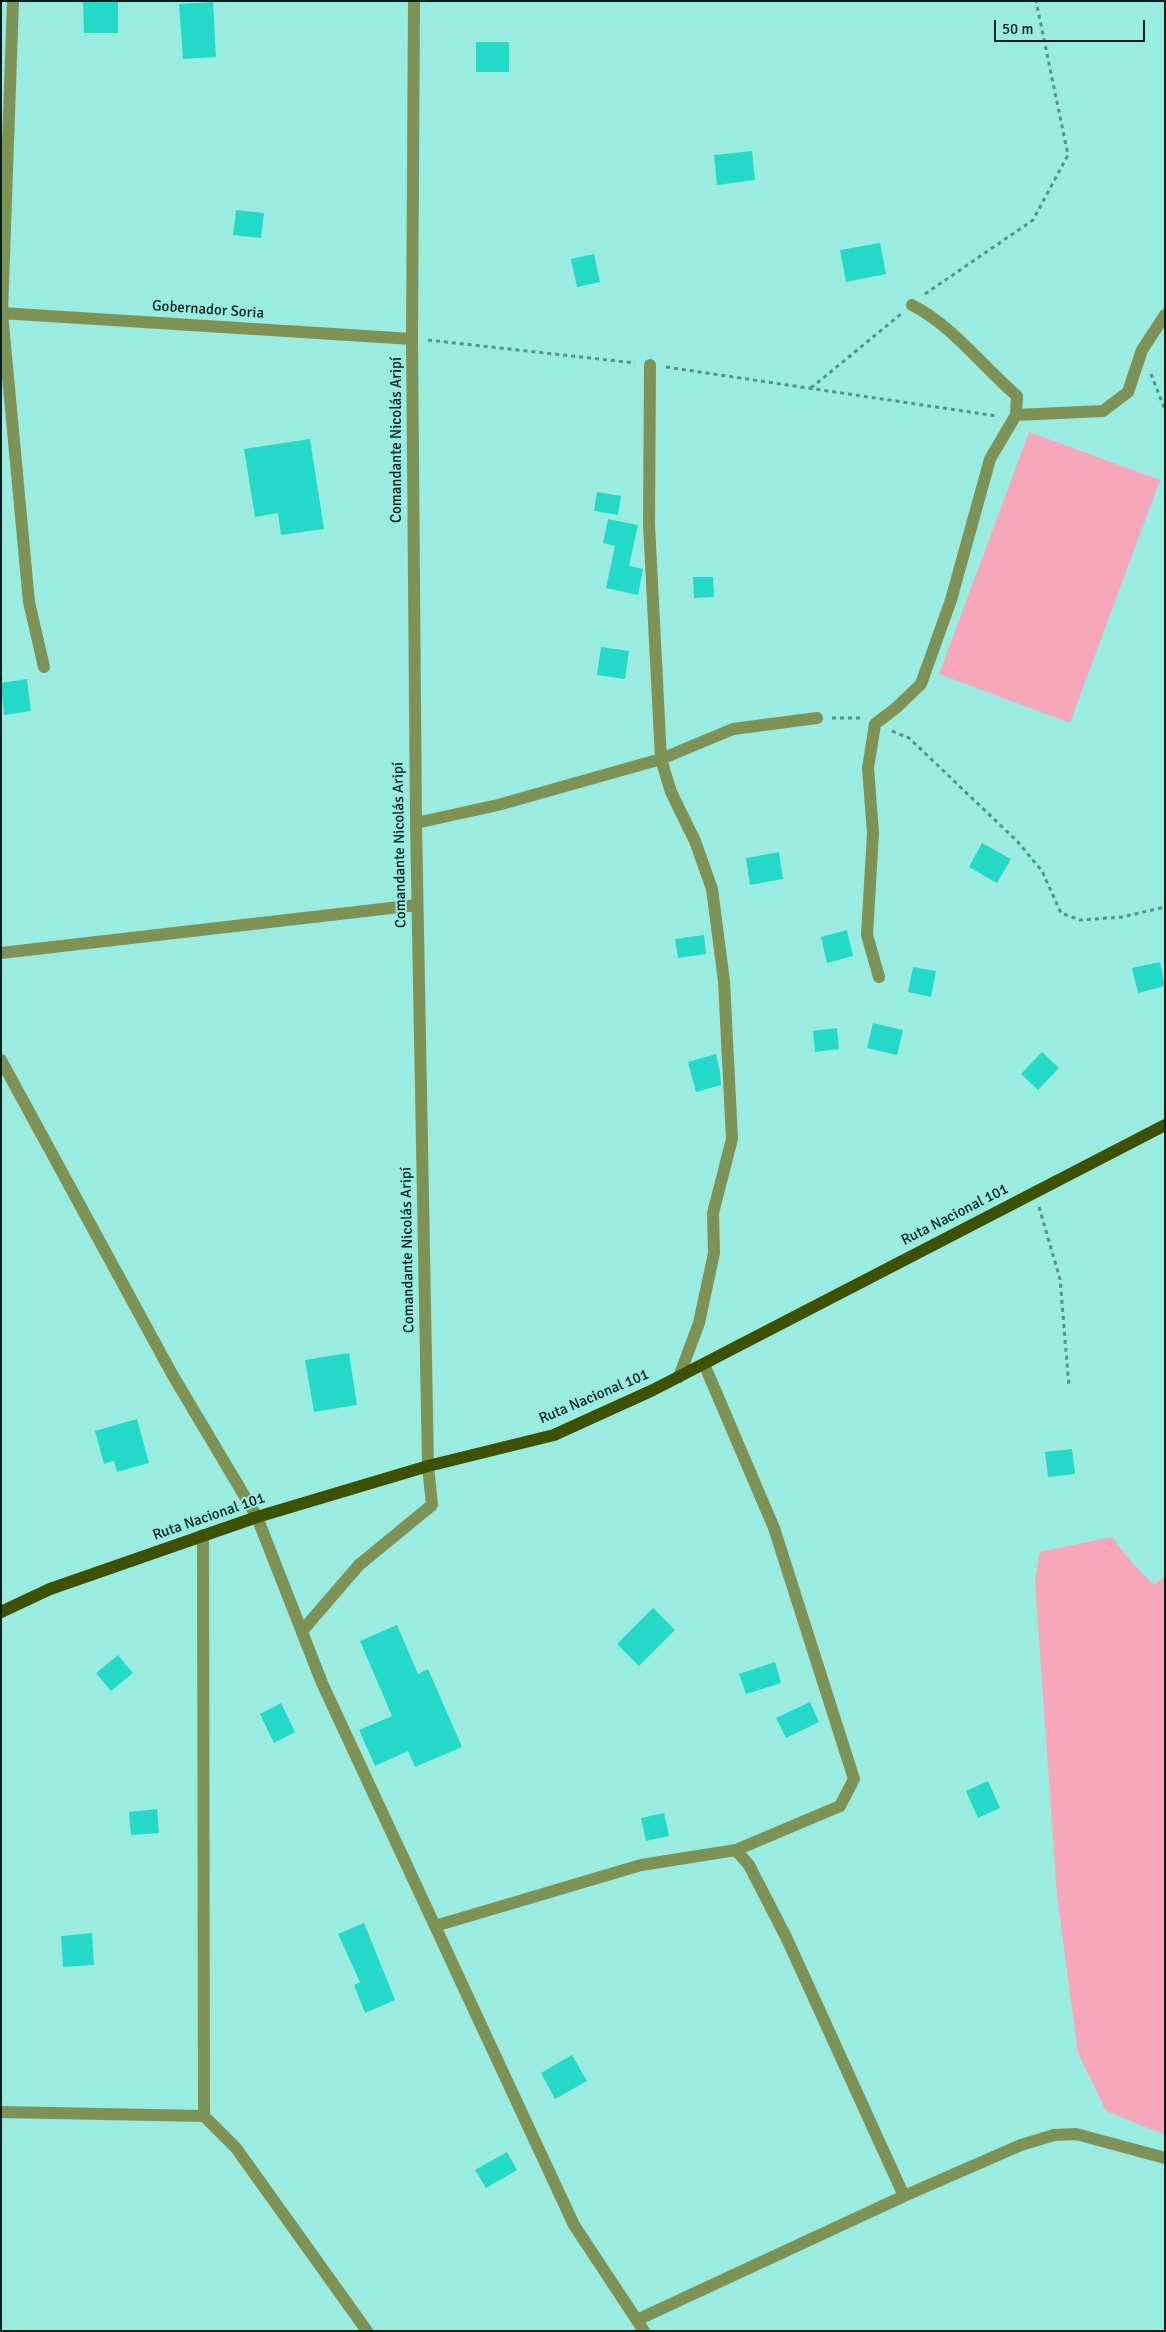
<!DOCTYPE html>
<meta charset="utf-8">
<style>
body{margin:0}
#map{position:relative;width:1166px;height:2332px;overflow:hidden;background:#9aece0;font-family:Signika,sans-serif}
canvas{display:block}
.frame{position:absolute;inset:0;border:2px solid #00211e;pointer-events:none}
.scale{position:absolute;left:994px;top:20px;width:151px;height:22px;box-sizing:border-box;border:2px solid #00211e;border-top:0;padding-left:6px;font-size:15px;line-height:18px;white-space:nowrap;color:#00211e;-webkit-text-stroke:4px #9aece0;paint-order:stroke}
</style>
<div id="map">
<canvas width="1166" height="2332"></canvas>
<div class="frame"></div>
<div class="scale">50 m</div>
</div>
<script>
const context = document.querySelector('canvas').getContext('2d');
context.lineJoin = 'round';
function fill(path, color) { context.fillStyle = color; context.fill(path, 'evenodd'); }
function trace(path, color, width, dash) { context.strokeStyle = color; context.lineWidth = width; context.lineCap = dash ? 'butt' : 'round'; context.setLineDash(dash || []); context.stroke(path); }
function label(font, color, halo, rows, align = 'center') {
  context.font = font + ' Signika,sans-serif'; context.lineWidth = 4; context.setLineDash([]); context.textBaseline = 'middle'; context.strokeStyle = halo; context.fillStyle = color; for (const [text, x, y, turn = 0] of rows) {
    context.save(); context.translate(x, y); context.rotate((+turn || 0) * Math.PI / 180); context.textAlign = isNaN(turn) ? turn : align; if (halo) context.strokeText(text, 0, 0); context.fillText(text, 0, 0); context.restore();
  }
}
fill(new Path2D(`
 M1029,432L1160,480L1070,723L939,674Z
 M1112,1537L1133,1564L1154,1585L1165,1576V2135L1106,2111L1078,2053L1057,1896L1035,1581L1040,1552Z`), '#f7a7ba');
fill(new Path2D(`
 M83,1H118V33H84Z
 M213,2L216,57L183,59L179,4Z
 M476,42H509V72H476Z
 M752,151L755,180L717,185L714,155Z
 M236,210L264,213L261,238L233,235Z
 M880,243L886,274L846,282L840,250Z
 M594,254L600,282L577,287L571,259Z
 M310,439L324,529L281,535L278,513L255,517L244,449Z
 M597,492L621,496L618,515L594,511Z
 M608,519L638,525L629,566L643,569L638,595L606,588L615,546L603,543Z
 M693,577H713L714,597L694,598Z
 M601,647L629,651L625,679L597,675Z
 M27,679L31,711L4,715L1,683Z
 M982,843L1011,859L997,883L969,867Z
 M779,852L783,879L750,885L746,858Z
 M847,930L853,956L827,963L821,937Z
 M704,935L706,954L678,958L675,939Z
 M1160,962L1165,986L1138,993L1132,968Z
 M913,967L936,971L931,997L908,992Z
 M873,1023L903,1030L897,1055L867,1048Z
 M837,1028L839,1049L815,1052L813,1031Z
 M1042,1052L1059,1068L1038,1090L1021,1074Z
 M716,1054L720,1071L721,1085L696,1092L688,1062Z
 M349,1353L357,1405L314,1412L305,1360Z
 M137,1419L149,1463L117,1472L114,1461L104,1464L95,1431Z
 M1072,1449L1075,1474L1048,1477L1045,1452Z
 M653,1608L675,1630L639,1666L617,1644Z
 M397,1625L418,1674L428,1669L462,1747L415,1767L408,1751L375,1766L359,1730L392,1716L360,1641Z
 M118,1655L133,1673L111,1691L96,1673Z
 M775,1662L781,1683L746,1694L739,1674Z
 M810,1702L819,1722L786,1738L776,1718Z
 M281,1703L295,1732L274,1743L260,1714Z
 M988,1781L1000,1808L978,1818L966,1791Z
 M157,1809L159,1833L131,1835L129,1812Z
 M664,1813L669,1836L646,1841L641,1818Z
 M364,1923L395,2000L365,2013L354,1985L360,1982L338,1934Z
 M92,1933L94,1965L63,1967L61,1936Z
 M572,2055L587,2081L555,2099L541,2073Z
 M507,2152L517,2170L486,2188L475,2170Z`), '#25d9c8');
trace(new Path2D(`
 M925,294L1033,220L1068,155L1036,1
 M428,340L635,363
 M666,367L997,416
 M1151,374L1165,410
 M811,388L901,314
 M832,718H861
 M892,731L909,738L1018,842L1042,871L1061,913L1080,920L1122,917L1165,907
 M1039,1207L1060,1279L1069,1387`), '#56928a', 3, [4, 4]);
trace(new Path2D(`
 M13,1L2,313L29,602L44,667
 M1,313L412,339
 M650,365L649,524L661,759L671,792L695,841L712,889L724,981L732,1139L713,1213L714,1253L699,1323L679,1377
 M1016,415L1103,411L1128,392L1142,350L1165,315
 M416,823L498,805L661,759L733,729L817,718
 M1,953L417,905
 M879,977L867,935L873,833L868,768L875,724L896,708L921,684L951,600L990,459L1016,415L1017,396C982,366 953,326 912,305
 M1,1060L172,1374L257,1517L322,1683L574,2225L644,2331
 M203,1535L204,2116L236,2148L367,2331
 M302,1631L359,1565L432,1505L428,1466L416,823L412,339L414,1
 M736,1850L749,1865L787,1939L904,2196
 M435,1926L641,1865L736,1850L840,1806L854,1779L774,1528L704,1364
 M1,2112L204,2116
 M639,2319L904,2196L1021,2145L1054,2135L1076,2134L1165,2158`), '#7e9255', 12);
trace(new Path2D(`
 M1,1612L50,1589L257,1517L428,1466L554,1435L653,1390L1165,1125`), '#3d5101', 12);
label('15px', '#00211e', '#9aece0', [
 ["Gobernador Soria",208,310,4],
 ["Comandante Nicolás Aripí",397,440,-90],
 ["Comandante Nicolás Aripí",400,845,-91],
 ["Ruta Nacional 101",955,1215,-27],
 ["Comandante Nicolás Aripí",408,1250,-91],
 ["Ruta Nacional 101",594,1397,-23],
 ["Ruta Nacional 101",209,1517,-19]
]);
</script>
